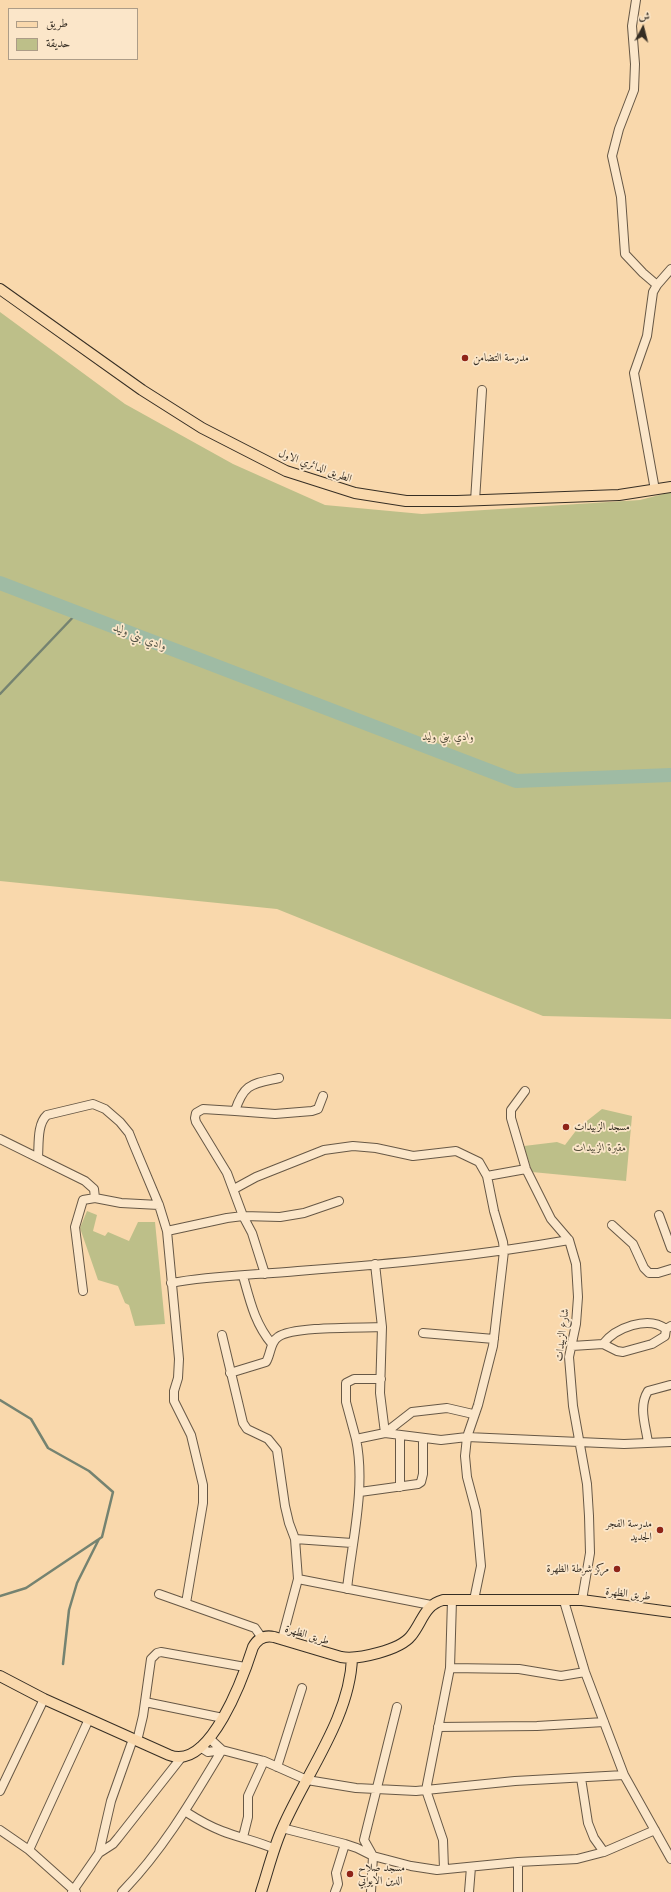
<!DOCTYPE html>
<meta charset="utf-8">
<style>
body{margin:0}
#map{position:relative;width:671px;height:1892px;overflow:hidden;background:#f9d8ac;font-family:"Libre Caslon Text",Amiri,serif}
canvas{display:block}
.legend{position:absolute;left:8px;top:8px;width:130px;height:52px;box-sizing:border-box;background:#fbe6c9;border:1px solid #ac9c87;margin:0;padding:5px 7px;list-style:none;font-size:12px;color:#362e24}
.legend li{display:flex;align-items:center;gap:8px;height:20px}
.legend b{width:20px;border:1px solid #ac9c87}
.north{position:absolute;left:623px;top:8px;width:40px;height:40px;-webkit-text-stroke:3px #fbe6c9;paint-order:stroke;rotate:7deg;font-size:11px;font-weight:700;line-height:16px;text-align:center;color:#362e24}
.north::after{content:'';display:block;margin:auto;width:14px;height:18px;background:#362e24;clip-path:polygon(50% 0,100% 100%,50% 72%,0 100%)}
</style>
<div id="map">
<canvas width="671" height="1892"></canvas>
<ul class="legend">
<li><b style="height:5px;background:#f9d8ac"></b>طريق</li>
<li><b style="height:11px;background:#bdbf89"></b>حديقة</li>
</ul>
<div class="north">ش</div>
</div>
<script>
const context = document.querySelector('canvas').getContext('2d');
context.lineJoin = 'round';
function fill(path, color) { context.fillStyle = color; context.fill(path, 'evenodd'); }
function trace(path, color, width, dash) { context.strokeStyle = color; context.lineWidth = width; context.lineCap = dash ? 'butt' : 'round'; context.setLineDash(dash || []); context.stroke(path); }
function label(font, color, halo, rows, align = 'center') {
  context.font = font + ' "Libre Caslon Text",Amiri,serif'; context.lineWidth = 3.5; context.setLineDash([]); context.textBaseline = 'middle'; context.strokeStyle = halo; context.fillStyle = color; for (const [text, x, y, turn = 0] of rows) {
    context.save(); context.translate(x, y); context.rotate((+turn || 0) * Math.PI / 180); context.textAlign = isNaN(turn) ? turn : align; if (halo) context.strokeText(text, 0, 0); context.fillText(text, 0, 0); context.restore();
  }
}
fill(new Path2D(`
 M0,312L125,404L233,464L325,505L422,514L640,500L671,492V1019L543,1016L277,909L0,881Z
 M602,1109L632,1116L626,1181L532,1172L524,1146L557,1142L565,1145L578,1128Z
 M87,1211L97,1215L93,1231L105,1236L108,1232L129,1241L138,1222H155L165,1324L135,1326L129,1305L125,1303L118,1286L98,1280L80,1228Z`), '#bdbf89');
trace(new Path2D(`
 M0,694L77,613
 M0,1400L31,1419L48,1448L89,1471L113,1492L102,1537L26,1588L0,1596
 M63,1664L69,1610L77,1583L99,1539`), '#758371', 2.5);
trace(new Path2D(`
 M0,583L516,781L671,775`), '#9fbba4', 14);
const minor = new Path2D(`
 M636,0L632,26L635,64L634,90L619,129L612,156L621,197L625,254L643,273L657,285
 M655,490L634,373L647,336L653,292L657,285L671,269
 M475,501L482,390
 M525,1091L511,1110V1118L526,1169L551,1219L569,1240L576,1264L578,1297L576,1324L569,1357L573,1406L587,1484L589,1516L590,1553L582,1600
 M235,1111L275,1114L312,1111L318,1109L323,1096
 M0,1139L85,1181L94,1189L95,1198
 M38,1157C39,1144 37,1124 47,1115L93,1104L105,1109L120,1122L129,1133L133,1143L159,1205L167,1231L179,1359L178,1378L174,1391V1401L191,1435L203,1485V1503L186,1603
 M487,1176L526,1169
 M234,1189L256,1177L324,1150L353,1146L376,1148L413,1156L456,1151L479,1162L487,1176L494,1211L503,1242L504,1251L493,1346L478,1405L467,1437L465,1456L467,1477L476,1511L481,1566L474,1600
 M659,1215L671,1248
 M243,1216L280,1217L304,1213L339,1201
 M243,1216L252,1233L265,1274
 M612,1225L633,1244L644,1268L649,1273H658L671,1269
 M167,1231L227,1218L243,1216L227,1173L196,1122L195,1118L196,1113L203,1109L235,1111C244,1083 252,1084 279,1078
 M375,1264L382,1327L380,1393L385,1433
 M243,1276C250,1301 255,1324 272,1344
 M171,1283C213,1275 256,1275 298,1271C388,1264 479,1256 569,1240
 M83,1291L75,1227L83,1200L95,1198L121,1203L159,1205
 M423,1333L494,1339
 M222,1335L243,1423L247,1429L268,1439L277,1450L285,1506L289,1523L295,1539L298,1579L282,1639
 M603,1344C615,1328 648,1315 666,1329L671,1326
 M572,1346L603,1344L617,1351L623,1352L652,1344L665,1336L666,1329
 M230,1373L266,1362C271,1354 270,1342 278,1337C293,1326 361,1328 382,1327
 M385,1433L412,1412L447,1408L473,1414
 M400,1435V1487
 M356,1439L346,1402V1383L354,1379H381
 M648,1443C646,1426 638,1407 648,1391L670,1385
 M360,1492L418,1484L421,1482L423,1474V1439
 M295,1539L352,1543
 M298,1579L431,1605
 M347,1589C352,1541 366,1487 356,1439L385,1433L441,1440L467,1437L624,1444L671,1442
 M159,1594L255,1628L262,1638
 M564,1601L585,1672L624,1775L671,1859
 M450,1668L519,1669L561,1676L585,1672
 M145,1702L223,1718
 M438,1727L537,1726L604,1722
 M209,1738L222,1750L264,1761L307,1780L356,1788L416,1791L515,1781L624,1775
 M137,1741L143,1716L151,1659L157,1653L161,1652L245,1667
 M200,1747L208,1752L222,1750
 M277,1767L302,1688
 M581,1778L588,1823L594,1838L604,1852
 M0,1791L44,1699
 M186,1812C197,1819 209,1826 222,1831C240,1838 257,1841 275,1849
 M282,1828L345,1844L357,1848L373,1856L411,1866L437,1870L518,1862L577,1859L604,1852L655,1830
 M0,1830L29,1850L76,1892
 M243,1837L248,1817V1796L264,1761
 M29,1850L89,1719
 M99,1853L113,1844L118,1838L181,1758
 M518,1862V1892
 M444,1869L443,1840L426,1790L450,1668L452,1600
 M72,1892L99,1853L111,1801L133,1739
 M122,1892C163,1850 192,1800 222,1750
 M335,1892L338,1884L336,1873L345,1844
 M371,1892L373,1856L364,1840L397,1707
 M469,1892L471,1867`);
const major = new Path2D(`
 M0,289L142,390L202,428L286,471L355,493L406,501H457L619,495L671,487
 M0,1676L44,1699L169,1755C210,1772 244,1675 253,1647C258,1638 265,1635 274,1637L341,1657C358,1660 400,1650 411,1636C422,1623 424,1605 443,1600H582L671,1612
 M261,1892C268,1871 273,1849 282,1829C305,1775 350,1718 352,1658`);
trace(minor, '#675846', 10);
trace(major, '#362e24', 12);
trace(minor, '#fbe6c9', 8);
trace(major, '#f9d8ac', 10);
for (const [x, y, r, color] of [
 [465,358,4,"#8f2418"],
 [566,1127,4,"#8f2418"],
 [660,1530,4,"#8f2418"],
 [617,1569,4,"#8f2418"],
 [350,1874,4,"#8f2418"]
]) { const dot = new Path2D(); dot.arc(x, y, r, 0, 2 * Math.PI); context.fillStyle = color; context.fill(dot); trace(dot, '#fbe6c9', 1.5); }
label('11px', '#362e24', '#fbe6c9', [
 ["مدرسة التضامن",473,358],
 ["مسجد الزبيدات",574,1127],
 ["مدرسة الفجر",652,1524,"right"],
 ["الجديد",652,1537,"right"],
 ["مركز شرطة الظهرة",609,1569,"right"],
 ["مسجد صلاح",358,1868],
 ["الدين الايوبي",358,1881]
], 'left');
label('11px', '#362e24', '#fbe6c9', [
 ["الطريق الدائري الاول",315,466,20],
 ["شارع الزبيدات",562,1335,-83],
 ["طريق الظهرة",628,1594,7],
 ["طريق الظهرة",307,1635,17]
]);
label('italic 11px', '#514b38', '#fbe6c9', [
 ["وادي بني وليد",448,737],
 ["مقبرة الزبيدات",600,1148]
]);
label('italic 12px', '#505144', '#fbe6c9', [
 ["وادي بني وليد",140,637,21]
]);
</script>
